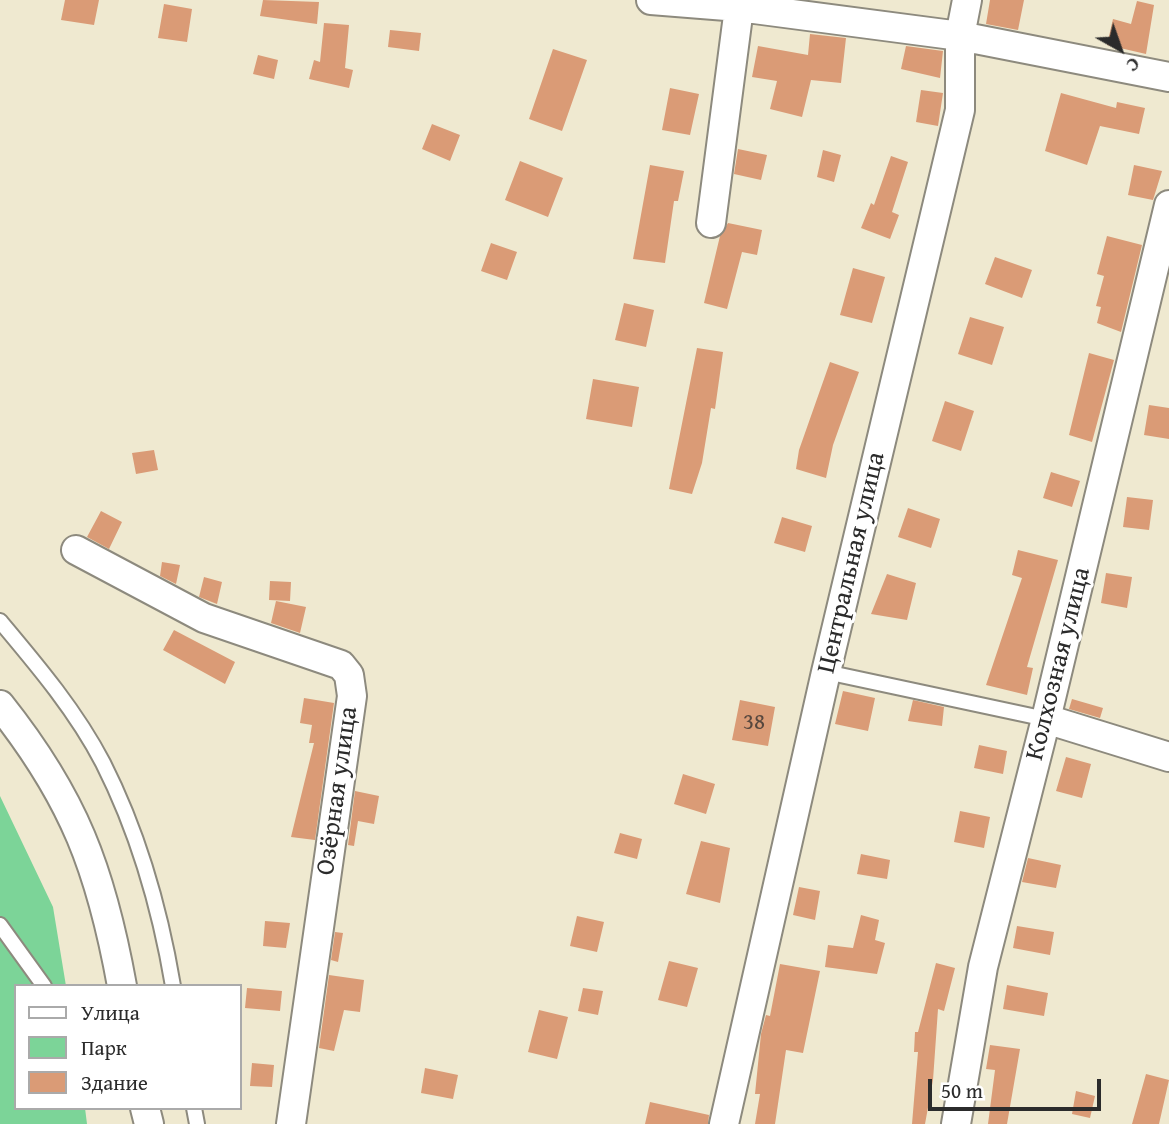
<!DOCTYPE html>
<meta charset="utf-8">
<style>
body{margin:0}
#map{position:relative;width:1169px;height:1124px;overflow:hidden;background:#efe9d0;font-family:"Gentium Book Plus",serif}
canvas{display:block}
.legend{position:absolute;left:14px;top:984px;width:228px;height:126px;box-sizing:border-box;background:#fff;border:2px solid #aaa;margin:0;padding:9px 12px;list-style:none;font-size:21px;color:#2b2b2b}
.legend li{display:flex;align-items:center;gap:14px;height:35px}
.legend b{width:35px;border:2px solid #aaa}
.north{position:absolute;left:1085px;top:14px;width:70px;height:70px;-webkit-text-stroke:5px #fff;paint-order:stroke;rotate:140deg;font-size:19px;font-weight:700;line-height:28px;text-align:center;color:#2b2b2b}
.north::after{content:'';display:block;margin:auto;width:24px;height:32px;background:#2b2b2b;clip-path:polygon(50% 0,100% 100%,50% 72%,0 100%)}
.scale{position:absolute;left:928px;top:1079px;width:173px;height:32px;box-sizing:border-box;border:4px solid #2b2b2b;border-top:0;padding-left:9px;font-size:21px;line-height:24px;white-space:nowrap;color:#2b2b2b;-webkit-text-stroke:5px #fff;paint-order:stroke}
</style>
<div id="map">
<canvas width="1169" height="1124"></canvas>
<ul class="legend">
<li><b style="height:9px;background:#fff"></b>Улица</li>
<li><b style="height:19px;background:#7cd498"></b>Парк</li>
<li><b style="height:19px;background:#da9b76"></b>Здание</li>
</ul>
<div class="north">С</div>
<div class="scale">50 m</div>
</div>
<script>
const context = document.querySelector('canvas').getContext('2d');
context.lineJoin = 'round';
function fill(path, color) { context.fillStyle = color; context.fill(path, 'evenodd'); }
function trace(path, color, width, dash) { context.strokeStyle = color; context.lineWidth = width; context.lineCap = dash ? 'butt' : 'round'; context.setLineDash(dash || []); context.stroke(path); }
function label(font, color, halo, rows, align = 'center') {
  context.font = font + ' "Gentium Book Plus",serif'; context.lineWidth = 6; context.setLineDash([]); context.textBaseline = 'middle'; context.strokeStyle = halo; context.fillStyle = color; for (const [text, x, y, turn = 0] of rows) {
    context.save(); context.translate(x, y); context.rotate((+turn || 0) * Math.PI / 180); context.textAlign = isNaN(turn) ? turn : align; if (halo) context.strokeText(text, 0, 0); context.fillText(text, 0, 0); context.restore();
  }
}
fill(new Path2D(`
 M0,796L53,907L66,986H16V1108H85L87,1124H0Z`), '#7cd498');
fill(new Path2D(`
 M65,0H99L94,25L61,20Z
 M263,0L319,2L317,24L260,16Z
 M990,0H1024L1018,30L986,24Z
 M1137,1L1154,5L1146,54L1107,45L1113,19L1131,24Z
 M164,4L192,9L187,42L158,38Z
 M324,23L349,25L345,68L353,70L349,88L309,79L314,60L320,62Z
 M390,30L421,33L419,51L388,47Z
 M810,34L846,38L841,83L811,80L802,117L770,109L777,81L752,77L758,46L808,55Z
 M906,46L943,51L940,78L901,69Z
 M553,49L587,60L562,131L529,119Z
 M258,55L278,60L274,79L253,74Z
 M670,88L699,94L690,135L662,130Z
 M921,90L943,93L938,126L916,122Z
 M1061,93L1116,108L1117,102L1145,108L1139,134L1100,126L1087,165L1045,151Z
 M432,124L460,135L450,161L422,149Z
 M738,149L767,155L761,180L734,174Z
 M823,150L841,155L834,182L817,177Z
 M891,156L908,162L892,212L899,215L890,239L861,228L871,203L874,205Z
 M520,161L563,178L548,217L505,200Z
 M650,165L684,171L678,201H674L665,263L633,259Z
 M1134,165L1162,171L1153,200L1128,195Z
 M728,223L762,230L757,255L742,252L727,309L704,303L720,236Z
 M1107,236L1142,245L1121,332L1097,323L1101,307L1096,306L1104,276L1097,274Z
 M491,243L517,252L507,280L481,271Z
 M995,257L1032,270L1022,298L985,284Z
 M853,268L885,277L872,323L840,315Z
 M624,303L654,310L646,347L615,340Z
 M970,317L1004,327L992,365L958,354Z
 M697,348L723,352L715,409L711,408L702,463L692,494L669,489Z
 M1089,353L1114,360L1092,442L1069,435Z
 M830,362L859,372L833,445L826,478L796,469L799,450Z
 M593,379L639,387L632,427L586,419Z
 M945,401L974,411L961,451L932,441Z
 M1149,405L1169,408V439L1144,435Z
 M154,450L158,470L136,474L132,453Z
 M1051,472L1080,481L1072,507L1043,498Z
 M1127,497L1153,500L1149,530L1123,527Z
 M908,508L940,519L931,548L898,537Z
 M101,511L122,522L109,549L87,537Z
 M782,517L812,526L805,552L774,543Z
 M1018,550L1058,560L1027,667L1033,668L1027,695L986,685L1022,578L1012,575Z
 M162,562L180,565L176,584L160,576Z
 M1106,573L1132,577L1127,608L1101,603Z
 M887,574L916,583L907,620L871,614Z
 M204,577L222,582L217,604L199,597Z
 M270,581L291,582L290,601L269,600Z
 M276,601L306,607L300,633L271,623Z
 M174,630L235,662L225,684L163,650Z
 M843,691L875,698L868,731L835,724Z
 M304,698L334,703L315,840L291,837L314,743H309L312,725L300,723Z
 M1072,699L1103,708L1100,718L1069,709Z
 M740,700L775,707L768,746L732,740Z
 M913,700L944,707L942,726L908,721Z
 M979,745L1007,751L1003,774L974,768Z
 M1066,757L1091,764L1082,798L1056,791Z
 M683,774L715,784L706,814L674,804Z
 M355,791L379,796L374,824L358,821L354,846L348,845Z
 M960,811L990,817L984,848L954,842Z
 M620,833L642,839L637,859L614,853Z
 M701,841L730,848L720,903L686,894Z
 M861,854L890,860L887,879L857,874Z
 M1028,858L1061,865L1056,888L1022,882Z
 M799,887L820,891L815,920L793,915Z
 M861,915L879,920L875,940L885,943L877,974L825,967L828,945L853,948Z
 M577,916L604,922L597,952L570,946Z
 M265,921L290,923L286,948L263,946Z
 M1017,926L1054,932L1050,955L1013,948Z
 M335,932L343,933L338,962L331,960Z
 M669,961L698,968L687,1007L658,1000Z
 M936,963L955,968L944,1011L938,1009L933,1080L925,1124H912L918,1052H914L915,1032H918Z
 M780,964L820,971L803,1053L786,1050L775,1124H755L760,1094H755L761,1034L766,1015L770,1016Z
 M329,975L364,980L360,1012L344,1010L334,1051L319,1048Z
 M1007,985L1048,993L1044,1016L1003,1009Z
 M247,988L282,991L280,1011L245,1008Z
 M583,988L603,991L598,1015L578,1011Z
 M539,1010L568,1017L557,1059L528,1052Z
 M990,1045L1020,1049L1007,1124H988L995,1070L986,1069Z
 M252,1063L274,1065L272,1087L250,1086Z
 M425,1068L458,1075L453,1099L421,1093Z
 M1146,1074L1169,1080L1159,1124H1132Z
 M1076,1091L1095,1096L1090,1118L1072,1114Z
 M650,1102L709,1115L708,1124H645Z`), '#da9b76');
const lane = new Path2D(`
 M0,621C37,665 76,711 103,763C138,832 160,909 173,986
 M826,672L1046,719
 M0,925L44,986
 M194,1108L197,1124`);
const street = new Path2D(`
 M651,0L739,7L960,36L1169,77
 M711,223L740,0
 M76,550L204,618L341,665L349,675L352,696L291,1124
 M0,705C74,798 101,870 122,986
 M1046,719L1169,757
 M145,1108L149,1124
 M724,1124L826,672L960,110V36L967,0
 M956,1124L983,967L1046,719L1169,205`);
trace(lane, '#8d8a7e', 18);
trace(street, '#8d8a7e', 32);
trace(lane, '#fff', 14);
trace(street, '#fff', 28);
label('23px', '#57473e', null, [
 ["38",754,723]
]);
label('26px', '#2b2b2b', '#fff', [
 ["Центральная улица",852,563,-77],
 ["Колхозная улица",1059,664,-76],
 ["Озёрная улица",338,791,-82]
]);
</script>
